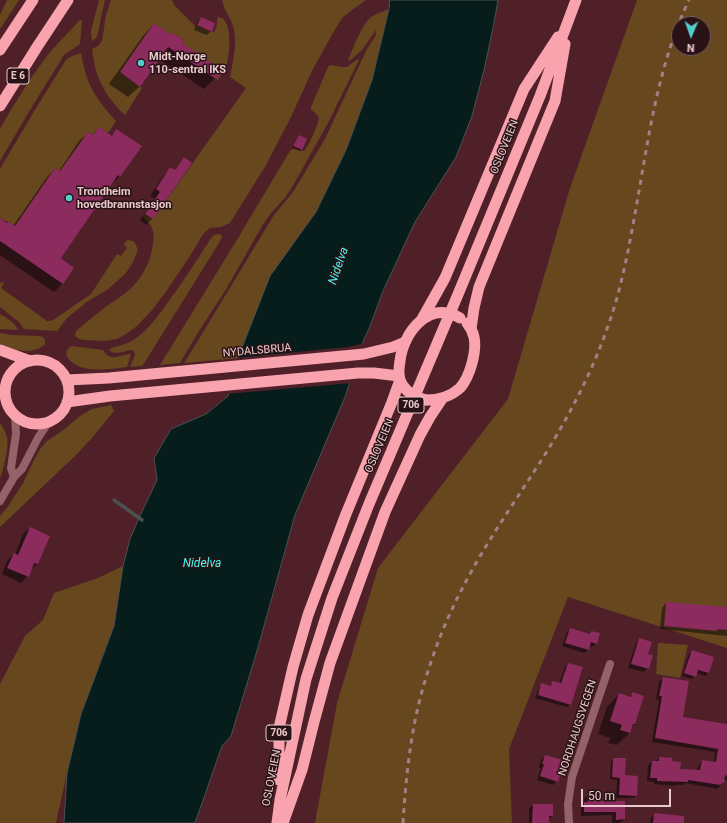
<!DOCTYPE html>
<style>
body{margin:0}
#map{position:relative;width:727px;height:823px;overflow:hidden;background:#502028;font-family:Roboto,sans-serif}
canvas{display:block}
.north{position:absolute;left:671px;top:16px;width:40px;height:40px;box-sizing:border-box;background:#281215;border:1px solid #755b5e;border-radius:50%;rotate:182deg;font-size:11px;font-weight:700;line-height:16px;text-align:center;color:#e9c9cc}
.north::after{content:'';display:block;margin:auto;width:14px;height:18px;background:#53cdc9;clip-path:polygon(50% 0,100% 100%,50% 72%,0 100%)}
.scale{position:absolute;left:581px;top:789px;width:90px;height:18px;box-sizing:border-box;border:2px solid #e9c9cc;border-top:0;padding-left:5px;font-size:12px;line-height:14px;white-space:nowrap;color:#e9c9cc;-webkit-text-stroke:3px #281215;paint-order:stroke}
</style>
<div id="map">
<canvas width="727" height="823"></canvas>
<div class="north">N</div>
<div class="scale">50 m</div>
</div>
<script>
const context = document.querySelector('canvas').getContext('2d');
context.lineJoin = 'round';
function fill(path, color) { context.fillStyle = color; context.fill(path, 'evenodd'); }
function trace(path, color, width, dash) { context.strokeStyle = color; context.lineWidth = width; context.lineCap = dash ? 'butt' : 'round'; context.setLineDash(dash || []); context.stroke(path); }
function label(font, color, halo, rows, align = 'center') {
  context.font = font + ' Roboto,sans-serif'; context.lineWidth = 3; context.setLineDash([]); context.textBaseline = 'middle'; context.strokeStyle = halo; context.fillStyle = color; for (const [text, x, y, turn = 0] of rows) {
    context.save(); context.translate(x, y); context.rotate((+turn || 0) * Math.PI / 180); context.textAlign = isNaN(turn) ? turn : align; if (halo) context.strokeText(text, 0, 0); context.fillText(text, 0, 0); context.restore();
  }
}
fill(new Path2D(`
 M7,0H19L0,29V15Z
 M99,0H105L102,13L98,32L97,37L92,41L91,31Z
 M111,0H171L173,1L174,5L195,26L197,25L212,32H214L217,26V19L218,17C233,17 230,53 227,63C225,69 221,74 218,80L216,79L221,70L182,43L184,40L173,33L171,35L154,23L120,72L142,88L125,115C112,103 101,88 96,71C94,64 93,56 92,49L98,46L102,41L106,15Z
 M222,0H366L352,10L342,18L333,33L313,69L291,117L266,165L230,223L221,227L210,228L203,234L190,256L165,293L152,310L137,326L126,334L117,339L104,341L84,340L79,339L75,336V334L77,330C86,323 95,315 104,308C112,302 121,297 129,290C142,279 151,261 153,244C155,231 153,226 143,217L145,214L153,219L246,88L230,77C233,60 238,43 233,26C230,17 224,10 222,0Z
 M637,0H727V648L568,597L509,749L512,823H315L337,703L378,568L508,399L570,188ZM679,24H703V48H679Z
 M389,9L372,80L346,150L316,212L270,276L238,358L184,363L202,334L274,215L293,192L325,139L346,94L366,51L376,35V30L362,50L349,61L348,60C353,49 361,27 369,19C374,14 382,12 389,9Z
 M81,20L82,21L80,44L64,55L30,110L0,161V129L9,113L31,78L50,52L79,21Z
 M81,53C83,63 85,73 89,83C95,97 106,110 116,121L108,133L99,127L93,135L88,132L60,171L55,168L15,226L0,218V169L33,113L66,60L72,56Z
 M358,59L359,60L329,121L294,184L284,199L271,213L262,226L225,291L197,334L180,363L160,365L235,243L290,151L292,149C296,149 301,152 305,150C308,147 319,123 319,118C318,115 313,111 311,109V107L328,67L330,65L342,67H347Z
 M219,234L221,235L222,237L219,243L143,365L142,366L130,367L135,355L133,350C125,350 113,357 109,349C118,346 127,344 135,339C148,330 159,315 168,302C183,282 197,260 211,238L214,235Z
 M128,240L133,241L135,243L138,250L133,262L126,273L107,290L88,301L67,318L57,331L24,329L19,322L0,307V284L1,282L4,283L1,288L47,321H50L53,320L91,294L117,254L121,256L127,248L124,245L126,241Z
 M0,314C6,318 15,322 18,330L0,329Z
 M0,333L12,335L40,336L43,337L45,340V344C33,356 13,350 0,344Z
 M72,346L103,350C110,362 118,356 129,354H131L127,367C110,369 77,375 67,356C65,351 68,348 72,346Z
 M111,405L114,411L91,439L75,456L0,527V516L9,505L23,483L34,460L40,449L47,441L62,431L80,416L92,409Z
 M0,423C3,427 6,433 7,437C9,447 4,469 0,478Z
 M123,566L114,626L81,714L67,773L56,823H0V684L25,636L43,620L54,593L98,578Z
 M658,643L688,645L680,678L656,674Z`), '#66471e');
const water = new Path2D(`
 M390,0H498L493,28L484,70L472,116L456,157L415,222L383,291L369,329L364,339L345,397L295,515L257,651L231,736L222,746L195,823H64L67,773L81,714L114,626L123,566L130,539L139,518L157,480L154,458L171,429L206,414L228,396L238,358L270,276L316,212L346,150L372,80L389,9Z`);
fill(water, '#071d1c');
trace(water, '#4b5151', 1);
fill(new Path2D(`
 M365,343L352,383L226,394L236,358L348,347Z`), '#502028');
fill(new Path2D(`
 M201,18L211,31L207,35L194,30L197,22Z
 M154,24L181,43L215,78L204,89L159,59L140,86L128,97L109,84L143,36Z
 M99,128L111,136L117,130L140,146L119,177L111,185L59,258L73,268L62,284L54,292L0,255V220L7,222L13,226L47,177L55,169L59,171L79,141L88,133L92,135Z
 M299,136L301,149L300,151L292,147Z
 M184,158L191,163L152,219L146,225L140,220L155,199L150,196L164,175L171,168L174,171L178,165Z
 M30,528L48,536L37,564L30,570L28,576L21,583L2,574L7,561L14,554L15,555L23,534Z
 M666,603L727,608V636L660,629L662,608Z
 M570,629L589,635L591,632L598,634L596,644L592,647L589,646L588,650L584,653L562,646L567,632Z
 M640,639L647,654L648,668L644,672L628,668L636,643Z
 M692,652L713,658L708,673L705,676L696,673L695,676L692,679L682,676L689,654Z
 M568,664L570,704L567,707L535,698L539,688L542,684L549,687L553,682L559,684L565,667Z
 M663,678L682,718L727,725V780L724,779L723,783L717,789L686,783L683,785H675L674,786L654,784V782L647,781L648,765L652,762H655L659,758L671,762L679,770L697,771L699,765L702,761L714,762L715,752L652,742L659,700L656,699L659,682Z
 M633,693L635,724L631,728L629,733L617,745L608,743L610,738L598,734L607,707L619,694L628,697Z
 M546,756L558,773L557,781L553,785L537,780L541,768H539L541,760Z
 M613,759L636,796L633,798H616L617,780L610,779L611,761Z
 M588,795L596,802H624V819L620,823H612V815L581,816V806L584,803V799Z
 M533,805L552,816L548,819V823H529V808Z
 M654,814L667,823H650L651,818Z`), '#0007');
trace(new Path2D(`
 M114,500L142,520`), '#4b5151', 3.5);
fill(new Path2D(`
 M201,17L215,23L212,32L197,25Z
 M154,23L171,35L173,33L184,40L182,43L222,70L216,79L168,47L140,87L120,72Z
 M99,127L112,136L116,129L142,146L120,177L118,175L61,258L74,268L63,284L0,241V218L7,223L8,221L15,226L55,168L60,171L88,132L93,135Z
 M299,135L307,139L302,150L293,146Z
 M184,157L192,163L153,219L145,214L160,192L156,189L170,167L175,170Z
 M30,527L50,536L38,564L34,563L29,577L7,568L14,553L18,555Z
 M666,602L727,607V630L717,629V631L664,626Z
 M570,628L590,634L591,631L600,633L597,644L591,642L589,650L565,643Z
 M639,638L652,642L648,654L653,655L649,669L631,664Z
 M692,650L714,657L709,673L698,670L696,677L684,673Z
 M568,663L583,667L571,705L538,695L541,683L551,686L552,681L561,683Z
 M663,677L689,681L683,717L727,724V776L725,775L724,783H722L721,785L688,780V782L657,781V778H650L652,761H659V757L672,758V761L681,762L680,769L700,770L702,760L716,762L718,749L655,738L662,696H659Z
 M632,692L644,696L635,724H633L630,733L620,730L622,725L610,721L619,693L631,697Z
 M545,755L563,760L559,772L561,773L558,782L540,776L544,764H542Z
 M613,758H626L625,775L638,776L637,796L619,795L620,778L612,777Z
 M587,794H597V801H625V819L616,820V812H584V802H588Z
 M533,804H553V816H549V823H532Z
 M654,813L684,816V823H653Z`), '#8b2b5e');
trace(new Path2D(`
 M569,823L568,804L572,777L610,664`), '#936369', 8);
trace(new Path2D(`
 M14,477L11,468L16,434L15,415
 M0,501L14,477L22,469L38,438L49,421`), '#936369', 8);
trace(new Path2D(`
 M0,50L33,0
 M0,106L37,47L68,0
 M422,319L445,278L524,89L558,37
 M471,329L474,308L479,287L555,101L565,44
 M0,350L30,361
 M5 392a32 32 0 1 1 64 0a32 32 0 1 1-64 0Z
 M67,380L109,378L364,354L393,347L405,342
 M426,400C439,400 450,397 460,388C470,377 477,351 474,337C473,332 471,328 467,323
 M67,402L110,396L358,373H374L399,376
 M279,780V728L293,667L308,615L346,514L392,402L400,380
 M277,823L280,800L306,679L332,598L369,504L459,292L540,96L576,0
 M283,823L302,770L314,722L330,663L385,512L420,435L430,417L442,399`), '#f8a3ae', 11);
trace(new Path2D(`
 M403,823C405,791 408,758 414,726C423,679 440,631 462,589C491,532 530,482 562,426C580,394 596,361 608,326C621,290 628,252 635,214C648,142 657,67 689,0`), '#a67f84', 3, [5, 5]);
trace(new Path2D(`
 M426,400C415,397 404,391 400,380C398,374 399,367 400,361C403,333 429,299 460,318`), '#f8a3ae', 11);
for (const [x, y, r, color] of [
 [141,63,4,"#53cdc9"],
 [69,198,4,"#53cdc9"]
]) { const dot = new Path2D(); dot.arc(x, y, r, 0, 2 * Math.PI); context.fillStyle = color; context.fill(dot); trace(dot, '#281215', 1.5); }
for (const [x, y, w] of [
 [18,76,22],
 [411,405,26],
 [279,733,26]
]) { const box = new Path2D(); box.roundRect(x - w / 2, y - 8, w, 16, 3); context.fillStyle = '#281215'; context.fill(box); trace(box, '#e9c9cc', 1); }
label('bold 10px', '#e9c9cc', null, [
 ["E 6",18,76],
 ["706",411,405],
 ["706",279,733]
]);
label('bold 11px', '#e9c9cc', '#281215', [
 ["Midt-Norge",149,57],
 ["110-sentral IKS",149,70],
 ["Trondheim",77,192],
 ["hovedbrannstasjon",77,205]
], 'left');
label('11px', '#e9c9cc', '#281215', [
 ["OSLOVEIEN",505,147,-68],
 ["NYDALSBRUA",257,351,-5],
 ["OSLOVEIEN",380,446,-67],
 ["NORDHAUGSVEGEN",578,728,-72],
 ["OSLOVEIEN",272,778,-79]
]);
label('italic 12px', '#4af5ef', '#281215', [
 ["Nidelva",339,266,-71],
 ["Nidelva",202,564]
]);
</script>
